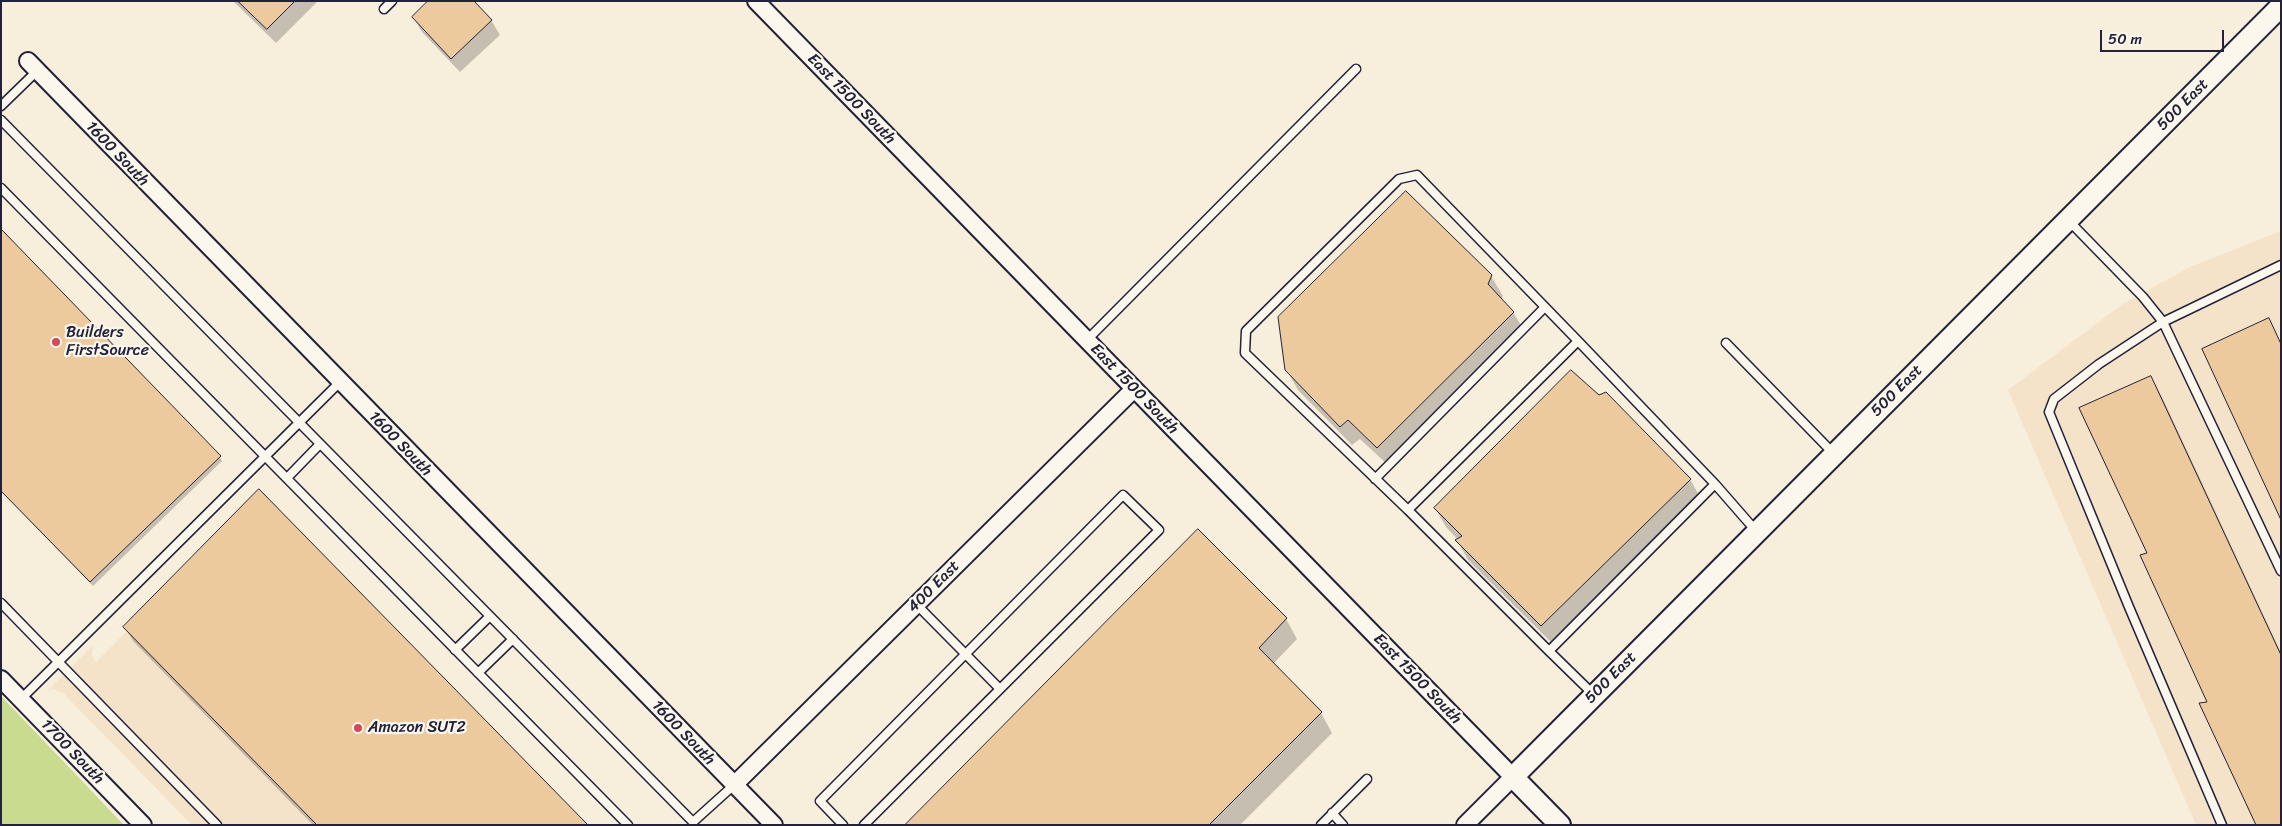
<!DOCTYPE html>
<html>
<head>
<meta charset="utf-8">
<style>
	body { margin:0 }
	#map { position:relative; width:2282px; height:826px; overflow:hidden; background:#f8eedc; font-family:Sriracha,sans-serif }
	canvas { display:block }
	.frame { position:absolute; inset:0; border:2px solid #22223b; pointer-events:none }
	.scale { position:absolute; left:2100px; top:30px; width:124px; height:22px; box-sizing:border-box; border:2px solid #22223b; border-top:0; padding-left:6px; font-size:15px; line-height:18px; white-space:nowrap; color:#22223b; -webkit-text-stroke:4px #fbf7ec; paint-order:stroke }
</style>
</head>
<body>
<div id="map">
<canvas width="2282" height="826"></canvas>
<div class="frame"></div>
<div class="scale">50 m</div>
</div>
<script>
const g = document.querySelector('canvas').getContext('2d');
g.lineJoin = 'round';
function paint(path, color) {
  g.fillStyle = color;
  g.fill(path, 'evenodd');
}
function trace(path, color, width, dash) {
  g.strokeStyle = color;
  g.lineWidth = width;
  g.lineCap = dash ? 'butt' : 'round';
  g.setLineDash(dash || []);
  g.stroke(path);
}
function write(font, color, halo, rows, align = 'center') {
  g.font = font + ' Sriracha,sans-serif';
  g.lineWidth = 4.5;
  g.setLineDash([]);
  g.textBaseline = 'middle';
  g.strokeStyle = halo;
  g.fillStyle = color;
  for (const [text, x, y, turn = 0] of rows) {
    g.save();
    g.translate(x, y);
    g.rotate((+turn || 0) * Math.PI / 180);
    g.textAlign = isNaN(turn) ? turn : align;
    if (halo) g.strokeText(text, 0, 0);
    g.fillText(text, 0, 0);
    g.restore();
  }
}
paint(new Path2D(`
	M2281 231V825H2196L2008 390 2124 303 2190 267Z
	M127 631 317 825H192L64 694 53 689 46 692 93 645 92 656 96 662Z`), '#f5e3c9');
paint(new Path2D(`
	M1 696 124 825H1Z`), '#c9db8f');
paint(new Path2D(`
	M233 1H317V2L276 43Z
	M413 17 491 20 500 35 460 72 422 32Z
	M1491 276 1503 296 1501 299 1513 312 1525 332 1389 466 1360 439 1352 445 1298 390 1286 369Z
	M2151 378 2162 397 2281 653V825L2209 702 2149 554Z
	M220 457 222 461 93 586 1 491Z
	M1690 479 1701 499 1553 644 1468 560 1457 540H1458L1446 527 1435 508Z
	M1198 531 1286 619 1297 639 1273 664 1321 713 1332 733 1240 825H906Z
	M125 627 587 825H313L133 641Z`), '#0003');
const building = new Path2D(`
	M238 1H295L267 29Z
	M428 1H474L492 20 451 59 412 17Z
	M1406 191 1492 275 1488 284 1514 312 1377 448 1348 420 1340 427 1285 370 1278 317Z
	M1 229 221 456 90 582 1 491Z
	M2269 318 2281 344V520L2202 349Z
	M1571 370 1599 395 1606 392 1691 479 1541 626 1455 540 1462 536 1434 508Z
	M2151 376 2281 655V825H2256L2199 703 2207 702 2140 555 2147 553 2079 408Z
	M259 489 588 825H317L123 627Z
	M1198 529 1287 618 1259 648 1322 712 1209 825H905Z`);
paint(building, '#edc99e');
trace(building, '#22223b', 1);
const service = new Path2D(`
	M384 9 392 1
	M1 106 37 71
	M1 120 693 822 734 785
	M1 188 628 825
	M2069 221 2143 297 2163 322 2281 265
	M1087 340 1356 69
	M1726 343 1834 454
	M287 478 320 444
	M1375 479 1545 307
	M1408 510 1245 353 1246 331 1399 179 1417 175 1578 341
	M1 603 217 825
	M916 604 1000 689
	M455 650 490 616
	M1549 651 1408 510 1578 341 1715 484
	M478 673 513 639
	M1594 695 1549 651 1715 484 1756 531
	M21 699 340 382
	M1332 813 1343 825
	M843 825 820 801 1123 495 1159 530 864 825
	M1321 825 1367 779
	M2222 825 2129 607 2049 412 2054 399 2099 364 2163 322 2281 571`);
const minor = new Path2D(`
	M756 1 1513 777 1465 825
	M28 61 774 825
	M1 679 143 825
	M734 785 1134 389`);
const tertiary = new Path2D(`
	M1560 825 1513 777 2281 6`);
trace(service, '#22223b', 11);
trace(minor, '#22223b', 20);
trace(tertiary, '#22223b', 24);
trace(service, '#fbf7ec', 8);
trace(minor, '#fbf7ec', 16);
trace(tertiary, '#fbf7ec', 20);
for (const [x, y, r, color] of [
	[56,342,5,"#d1495b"],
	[358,728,5,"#d1495b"]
]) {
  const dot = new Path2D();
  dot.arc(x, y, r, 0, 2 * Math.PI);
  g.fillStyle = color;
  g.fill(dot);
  trace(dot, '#fbf7ec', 2);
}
write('16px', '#22223b', '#fbf7ec', [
	["East 1500 South",851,99,46],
	["500 East",2183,105,-45],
	["1600 South",117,154,46],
	["East 1500 South",1134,389,46],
	["500 East",1897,391,-45],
	["1600 South",400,444,46],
	["400 East",934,587,-45],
	["500 East",1611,678,-45],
	["East 1500 South",1417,679,46],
	["1600 South",683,733,46],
	["1700 South",72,752,46]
]);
write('16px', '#22223b', '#fbf7ec', [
	["Builders",66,333],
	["FirstSource",66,351],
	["Amazon SUT2",368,728]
], 'left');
</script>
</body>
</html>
